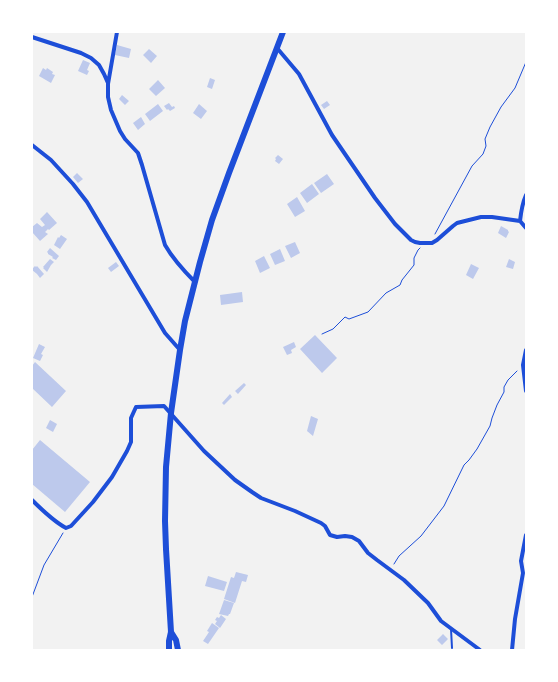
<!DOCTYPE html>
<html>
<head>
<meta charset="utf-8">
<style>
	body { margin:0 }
	#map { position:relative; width:558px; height:682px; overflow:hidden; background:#f2f2f2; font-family:"Nunito Sans",sans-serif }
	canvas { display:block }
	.frame { position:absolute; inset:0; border:33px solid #fff; pointer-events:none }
</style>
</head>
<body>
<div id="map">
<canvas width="558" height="682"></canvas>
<div class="frame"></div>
</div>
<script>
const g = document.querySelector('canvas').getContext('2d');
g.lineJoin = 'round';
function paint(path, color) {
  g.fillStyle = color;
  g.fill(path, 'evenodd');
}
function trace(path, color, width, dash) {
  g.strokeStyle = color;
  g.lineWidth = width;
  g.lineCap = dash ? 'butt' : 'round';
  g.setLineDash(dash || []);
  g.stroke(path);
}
paint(new Path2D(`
	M117 45 131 49 129 58 115 55Z
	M149 49 157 56 151 63 143 55Z
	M83 60 90 63 87 70 89 71 87 75 78 71Z
	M43 68 46 70 47 68 53 72 52 74 55 75 51 83 39 76Z
	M210 78 215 80 212 89 207 87Z
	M158 80 165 88 156 96 149 89Z
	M122 95 129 101 125 105 119 99Z
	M327 101 330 105 324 109 321 105Z
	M169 103 172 107 174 106 175 108 170 111 168 109 167 110 164 106Z
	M158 104 163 111 150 121 145 114Z
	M199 104 207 111 201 119 193 113Z
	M141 117 145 124 138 130 133 123Z
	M278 155 283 159 279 164 275 161 276 159 275 158Z
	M77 173 83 179 78 183 73 177Z
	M327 174 334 184 321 193 314 183Z
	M312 184 319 194 307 203 300 193Z
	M297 197 305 211 295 217 287 204Z
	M47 212 57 223 49 230 48 229 45 232 48 234 40 241 32 232V227L37 223 42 227 45 225 40 219Z
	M501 226 508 230V231L509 232 506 238 498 233Z
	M61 235 67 239 60 249 54 245 58 237 59 238Z
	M295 242 300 253 291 258 285 246Z
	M50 248 59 256 56 260 52 258 53 257 48 254V253L47 252Z
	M280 249 285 261 275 265 270 254Z
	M264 256 270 268 260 273 255 261Z
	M50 259 54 262 51 265 47 272 43 268 44 267H43Z
	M509 259 515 262 513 269 506 267Z
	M116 262 119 266 111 272 108 268Z
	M471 264 479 268 473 279 466 275Z
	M35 266 36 267 37 266 44 274 40 278 37 274 32 270V269Z
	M242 292 243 302 221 305 220 295Z
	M315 335 337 358 322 373 300 349Z
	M294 342 296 347 291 350 292 353 287 355 283 347Z
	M39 344 45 347 41 354 43 355 40 361 33 358Z
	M35 362 66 391 52 407 32 388V366Z
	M244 383 246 385 238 394 235 391Z
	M230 394 232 397 224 405 222 403Z
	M311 416 318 419 313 436 307 431Z
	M50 420 57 424 53 432 46 428Z
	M40 440 90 482 65 512 32 484V450Z
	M236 572 248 575 246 582 242 581 235 603 224 599 231 577 234 578Z
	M208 576 227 582 224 591 205 586Z
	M224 600 234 603 230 614H229L228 616 219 614Z
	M221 615 226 619 220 628 215 624 217 621 215 620 217 617 219 618Z
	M212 623 219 628 208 644 203 641 209 632 207 631Z
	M443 634 448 639 442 645 437 640Z`), '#bdc9ec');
trace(new Path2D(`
	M435 234 472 166 483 154 486 146 485 139 490 127 501 107 515 88 526 62
	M322 334 333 329 345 317 349 319 368 312 386 293 400 285 402 280 414 265V258L418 250 420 248
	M394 564 399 556 421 536 444 506 464 465 469 460 477 449 490 426 492 418 497 405 504 392V387L508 380 517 371
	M32 597 44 565 63 533`), '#1d4ed8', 1);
trace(new Path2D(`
	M451 629 452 648`), '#1d4ed8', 2);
trace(new Path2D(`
	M117 32 108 84V97L111 110 120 131 125 139 138 153 142 165 165 245C173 259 183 270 195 282
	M32 37 81 53 91 58 99 65 104 74 108 83
	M277 48 299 74 332 135 375 198 395 224 411 240 415 242 420 243H432L437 240 453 226 457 223 481 217H492L520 221 526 228
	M32 145 51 160 73 184 87 202 165 333 180 350
	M520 221C521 212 522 204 526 195
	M526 350 523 365 526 391
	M32 500C42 510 53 521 66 528L71 526 93 502 112 477 127 451 131 442V418L136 407 164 406 204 451 235 480 252 492 261 498 295 511 321 523 325 526 330 535 337 537 345 536 352 537 359 541 368 553 377 560 404 580 428 603 441 621 480 650
	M512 650 515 619 523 573 521 561 526 535`), '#1d4ed8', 4);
trace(new Path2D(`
	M171 632 176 640 178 650
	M169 650V641L171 632 166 549 165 521 166 467 171 413 180 350 185 321 200 262 212 220 229 173 283 32`), '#1d4ed8', 6);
</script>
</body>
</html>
